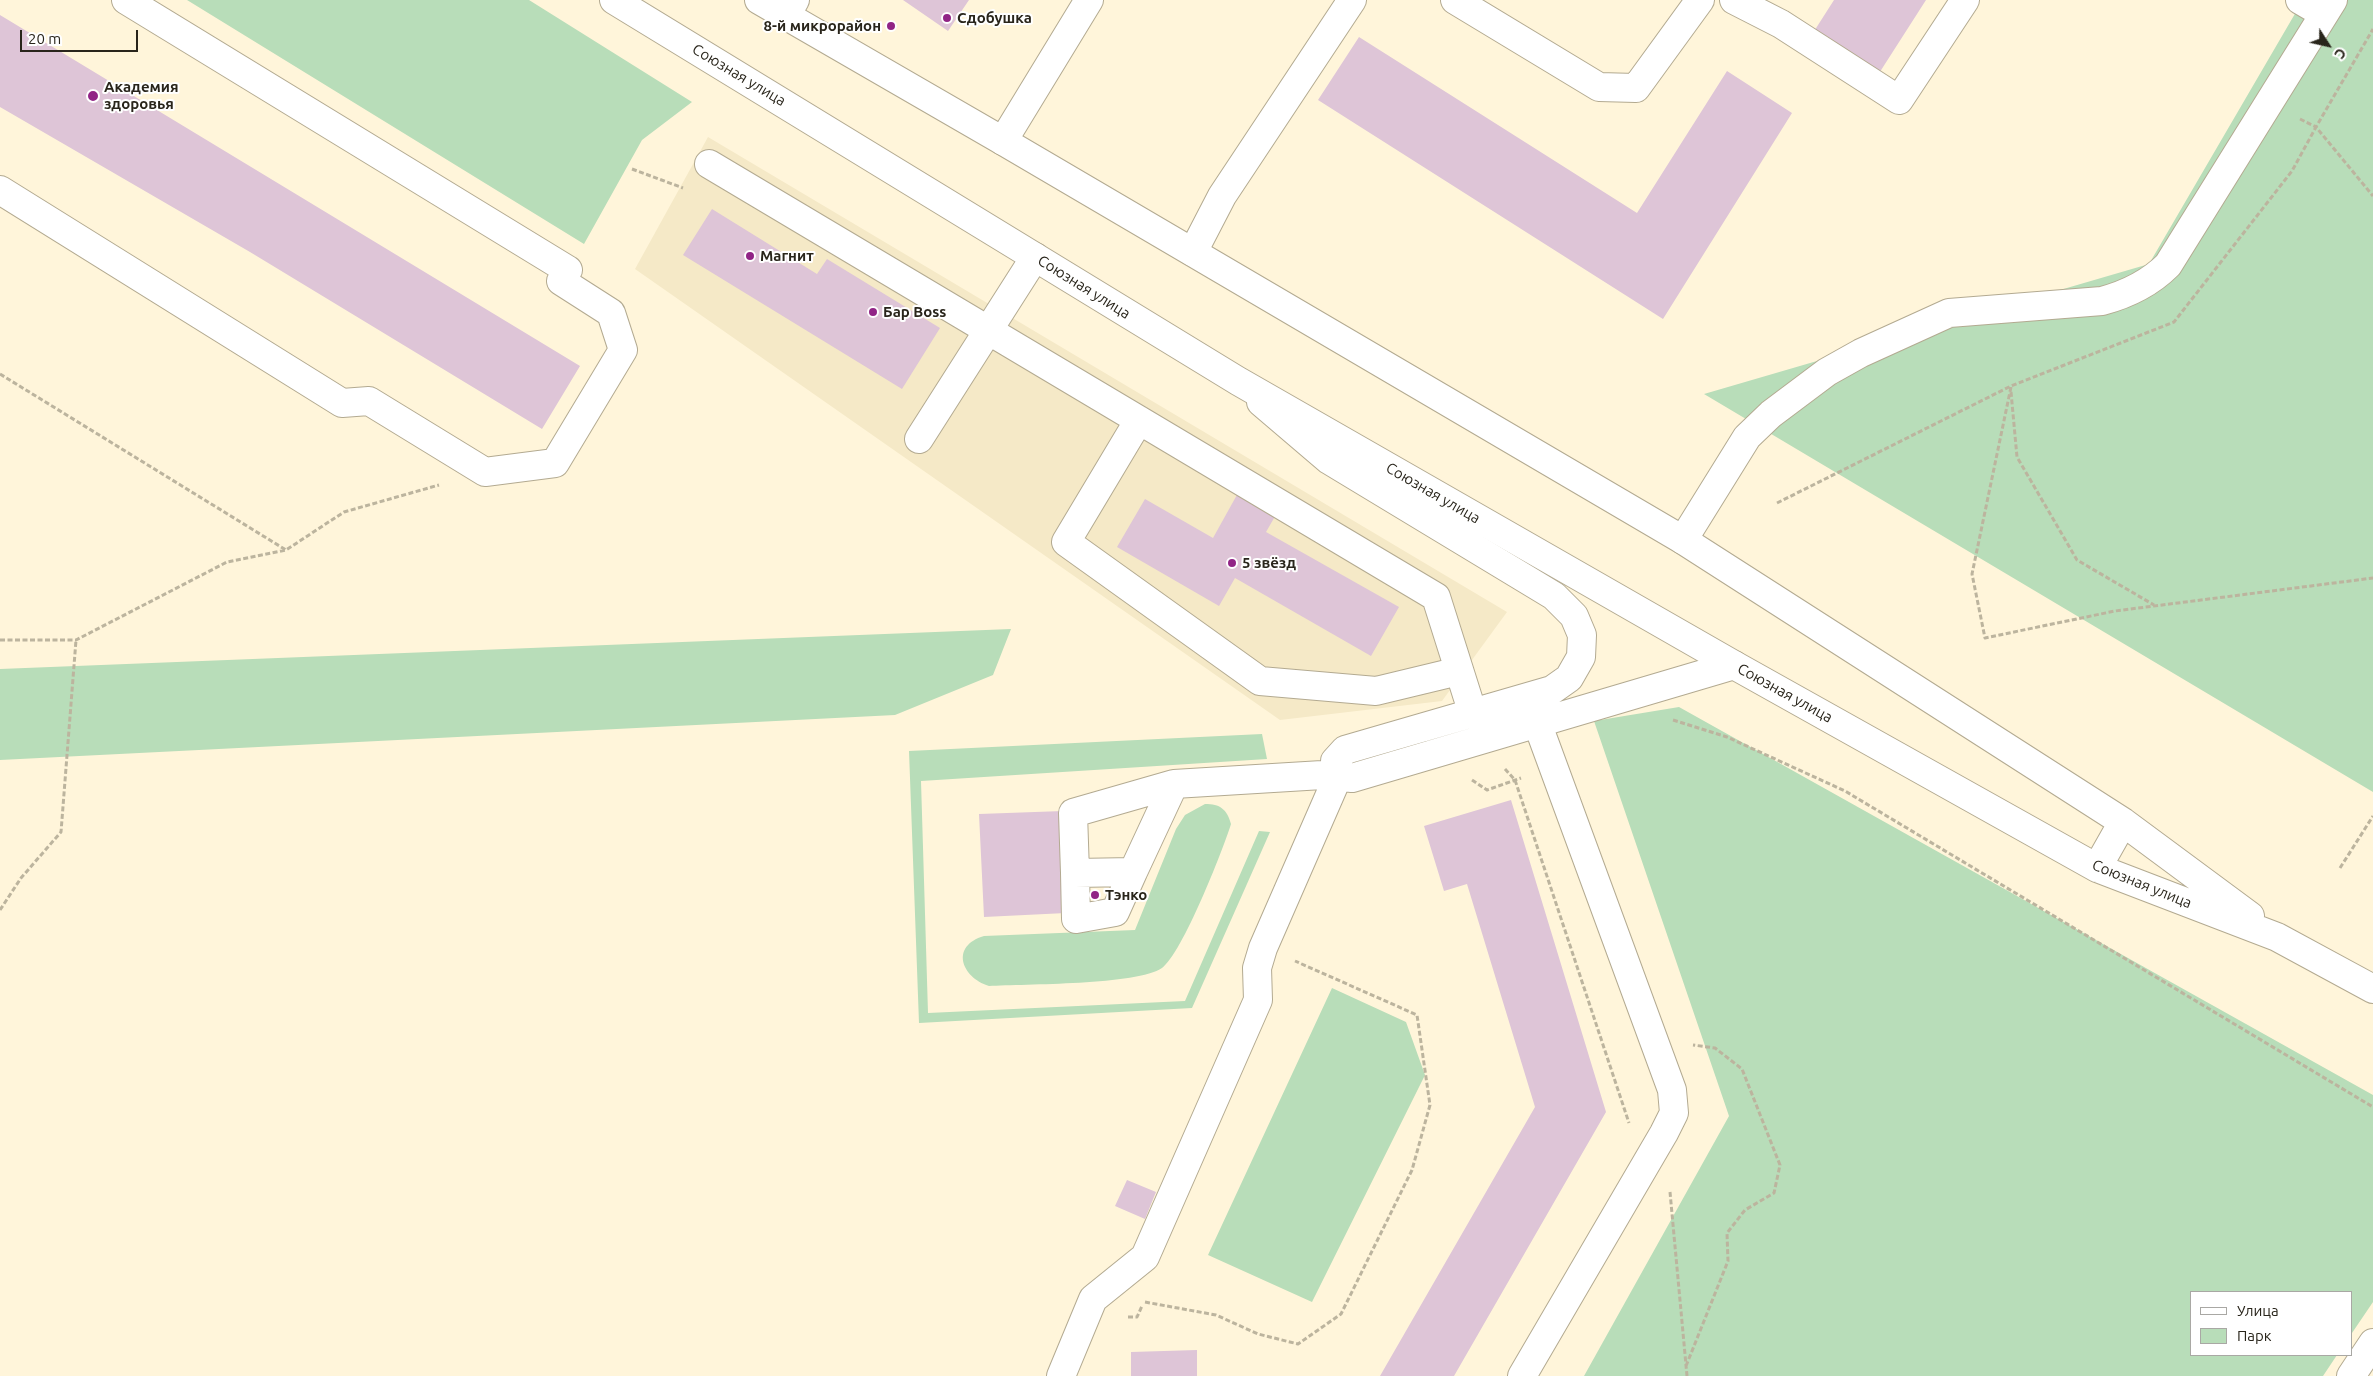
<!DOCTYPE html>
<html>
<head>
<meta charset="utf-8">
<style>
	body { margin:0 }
	#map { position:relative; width:2373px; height:1376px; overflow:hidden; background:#fff5da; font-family:Ubuntu,sans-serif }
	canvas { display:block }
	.legend { position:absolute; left:2190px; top:1291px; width:162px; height:65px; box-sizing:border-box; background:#fff; border:1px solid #a9a8a4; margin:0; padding:6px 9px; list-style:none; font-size:15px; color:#29251b }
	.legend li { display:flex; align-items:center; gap:10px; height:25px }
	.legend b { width:25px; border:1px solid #a9a8a4 }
	.north { position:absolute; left:2303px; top:20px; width:50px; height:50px; -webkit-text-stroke:4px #fff; paint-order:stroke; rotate:125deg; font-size:14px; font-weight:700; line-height:20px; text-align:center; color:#29251b }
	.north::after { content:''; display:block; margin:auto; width:18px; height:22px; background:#29251b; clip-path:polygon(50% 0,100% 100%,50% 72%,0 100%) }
	.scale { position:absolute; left:20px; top:30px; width:118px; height:22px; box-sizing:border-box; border:2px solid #29251b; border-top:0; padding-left:6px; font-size:15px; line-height:18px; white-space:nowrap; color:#29251b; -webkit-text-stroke:4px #fff; paint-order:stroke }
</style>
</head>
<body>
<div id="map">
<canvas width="2373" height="1376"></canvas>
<ul class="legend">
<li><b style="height:6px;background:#fff"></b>Улица</li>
<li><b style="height:14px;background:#b8ddb9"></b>Парк</li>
</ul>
<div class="north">С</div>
<div class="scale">20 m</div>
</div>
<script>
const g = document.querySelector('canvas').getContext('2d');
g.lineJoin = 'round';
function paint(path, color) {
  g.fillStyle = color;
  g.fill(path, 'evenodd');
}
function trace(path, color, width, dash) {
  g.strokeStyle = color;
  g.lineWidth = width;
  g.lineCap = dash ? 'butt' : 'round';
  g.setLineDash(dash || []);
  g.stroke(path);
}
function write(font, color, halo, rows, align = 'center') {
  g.font = font + ' Ubuntu,sans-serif';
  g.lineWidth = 4;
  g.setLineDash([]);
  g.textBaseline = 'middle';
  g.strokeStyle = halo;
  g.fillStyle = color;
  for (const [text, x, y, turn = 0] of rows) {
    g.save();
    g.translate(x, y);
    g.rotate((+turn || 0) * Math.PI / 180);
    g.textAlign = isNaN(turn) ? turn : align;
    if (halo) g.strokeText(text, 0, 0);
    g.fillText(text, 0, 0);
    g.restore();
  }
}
paint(new Path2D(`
	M708 137 1507 612 1442 701 1280 720 635 269Z`), '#f5e9c7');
paint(new Path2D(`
	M187 0H529L692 102 642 140 584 244Z
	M2303 0H2373V792L1704 394 2149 264Z
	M1011 629 993 675 895 715 0 760V669Z
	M1679 707 2373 1095V1302L2352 1333V1292H2192V1355H2337L2323 1376H1584L1729 1116 1594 721Z
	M1262 734 1267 759 921 781 928 1013 1185 1001 1259 831 1270 832 1192 1008 919 1023 909 751Z
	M1205 804C1220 804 1227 809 1231 824 1223 850 1182 954 1162 968 1138 985 1024 984 989 986 961 977 950 946 984 936L1135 930 1176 829 1185 815Z
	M1332 988 1406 1022 1425 1075 1312 1302 1208 1255Z`), '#b8ddb9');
paint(new Path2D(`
	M903 0H969L948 31Z
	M1834 0H1926L1876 78 1811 36Z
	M0 15 580 366 542 429 250 252 0 107Z
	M1359 37 1637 213 1727 71 1792 113 1663 319 1318 100Z
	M712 209 817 274 827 259 940 328 902 389 683 255Z
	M1243 484 1281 506 1266 532 1399 607 1371 656 1235 578 1219 606 1117 547 1145 499 1213 538Z
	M1511 800 1606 1112 1454 1376H1380L1535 1107 1467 884 1444 891 1424 826Z
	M1063 811 1066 913 984 917 979 814Z
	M1127 1180 1156 1192 1145 1219 1115 1206Z
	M1197 1350V1376H1131V1352Z`), '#dec5d7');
const minor = new Path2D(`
	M1455 0 1599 87 1636 88 1700 0
	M1734 0 1781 24 1899 100 1965 0
	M2300 0 2324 14
	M786 16 795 0
	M1003 141 1089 0
	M709 164 1436 597 1473 714
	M0 190 342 403 369 401 485 472 555 463 623 350 611 313 561 281 568 270 126 0
	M1193 252 1222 196 1352 0
	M1261 402 1329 460 1554 596 1574 616 1582 635 1581 657 1569 678 1552 690 1345 750 1335 761V768L1344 777 1352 778 1734 665
	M1139 420 1066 542 1260 681 1376 691 1459 671
	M919 439 1035 257
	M1683 540 1747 437 1771 414 1827 372 1861 353 1949 313 2102 301C2128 294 2150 283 2168 265L2333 0
	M1075 873 1076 919 1115 912 1133 872
	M1061 1376 1093 1299 1145 1257 1258 1000 1257 968 1263 948 1339 774 1174 784 1133 872 1075 873 1073 813 1174 784
	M1522 1376 1664 1133 1674 1113 1672 1090 1531 706
	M2351 1376 2373 1343`);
const major = new Path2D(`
	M614 0 1238 381 1734 665 2097 868 2277 937 2373 989
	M759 0 1003 141 1683 540 2123 822 2250 916
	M2097 868 2123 822`);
trace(minor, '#b3aa91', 30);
trace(major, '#b3aa91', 30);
trace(new Path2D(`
	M2300 119 2316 127 2373 29
	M632 169 683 188
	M0 374 286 550
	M2011 387 1972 574 1985 638 2115 611 2373 578
	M2011 392 2017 457 2077 560 2154 605
	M1777 503 2011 386 2174 322 2292 171 2316 127 2373 196
	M0 640H76L227 562 286 550 344 512 439 485
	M1673 720 1727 737 1845 791 2373 1107
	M1505 769 1515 780 1629 1123
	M1472 780 1487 790 1521 778
	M2340 868 2373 816
	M0 910 21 878 61 832 76 640
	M1670 1192 1687 1376
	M1145 1302 1216 1315 1258 1334 1298 1344 1341 1314 1412 1170 1430 1105 1417 1015 1295 961
	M1128 1317H1137L1142 1306
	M1686 1366 1728 1261 1727 1233 1745 1210 1774 1193 1780 1165 1742 1069 1715 1048 1693 1045`), '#bcb49e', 3, [5, 2.5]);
trace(minor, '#fff', 28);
trace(major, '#fff', 28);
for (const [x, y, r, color] of [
	[947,18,5,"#912486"],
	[891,26,5,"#912486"],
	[93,96,6,"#912486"],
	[750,256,5,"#912486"],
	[873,312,5,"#912486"],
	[1232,563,5,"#912486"],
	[1095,895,5,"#912486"]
]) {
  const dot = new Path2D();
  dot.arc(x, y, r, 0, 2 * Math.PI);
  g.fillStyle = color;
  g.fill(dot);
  trace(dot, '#fff', 2);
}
write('bold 15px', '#29251b', '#fff', [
	["Сдобушка",957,18],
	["8-й микрорайон",881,26,"right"],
	["Академия",104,87],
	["здоровья",104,104],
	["Магнит",760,256],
	["Бар Boss",883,312],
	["5 звёзд",1242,563],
	["Тэнко",1105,895]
], 'left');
write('15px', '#29251b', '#fff', [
	["Союзная улица",739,75,31],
	["Союзная улица",1084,287,32],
	["Союзная улица",1433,493,30],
	["Союзная улица",1785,693,29],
	["Союзная улица",2142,884,22]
]);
</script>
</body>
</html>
